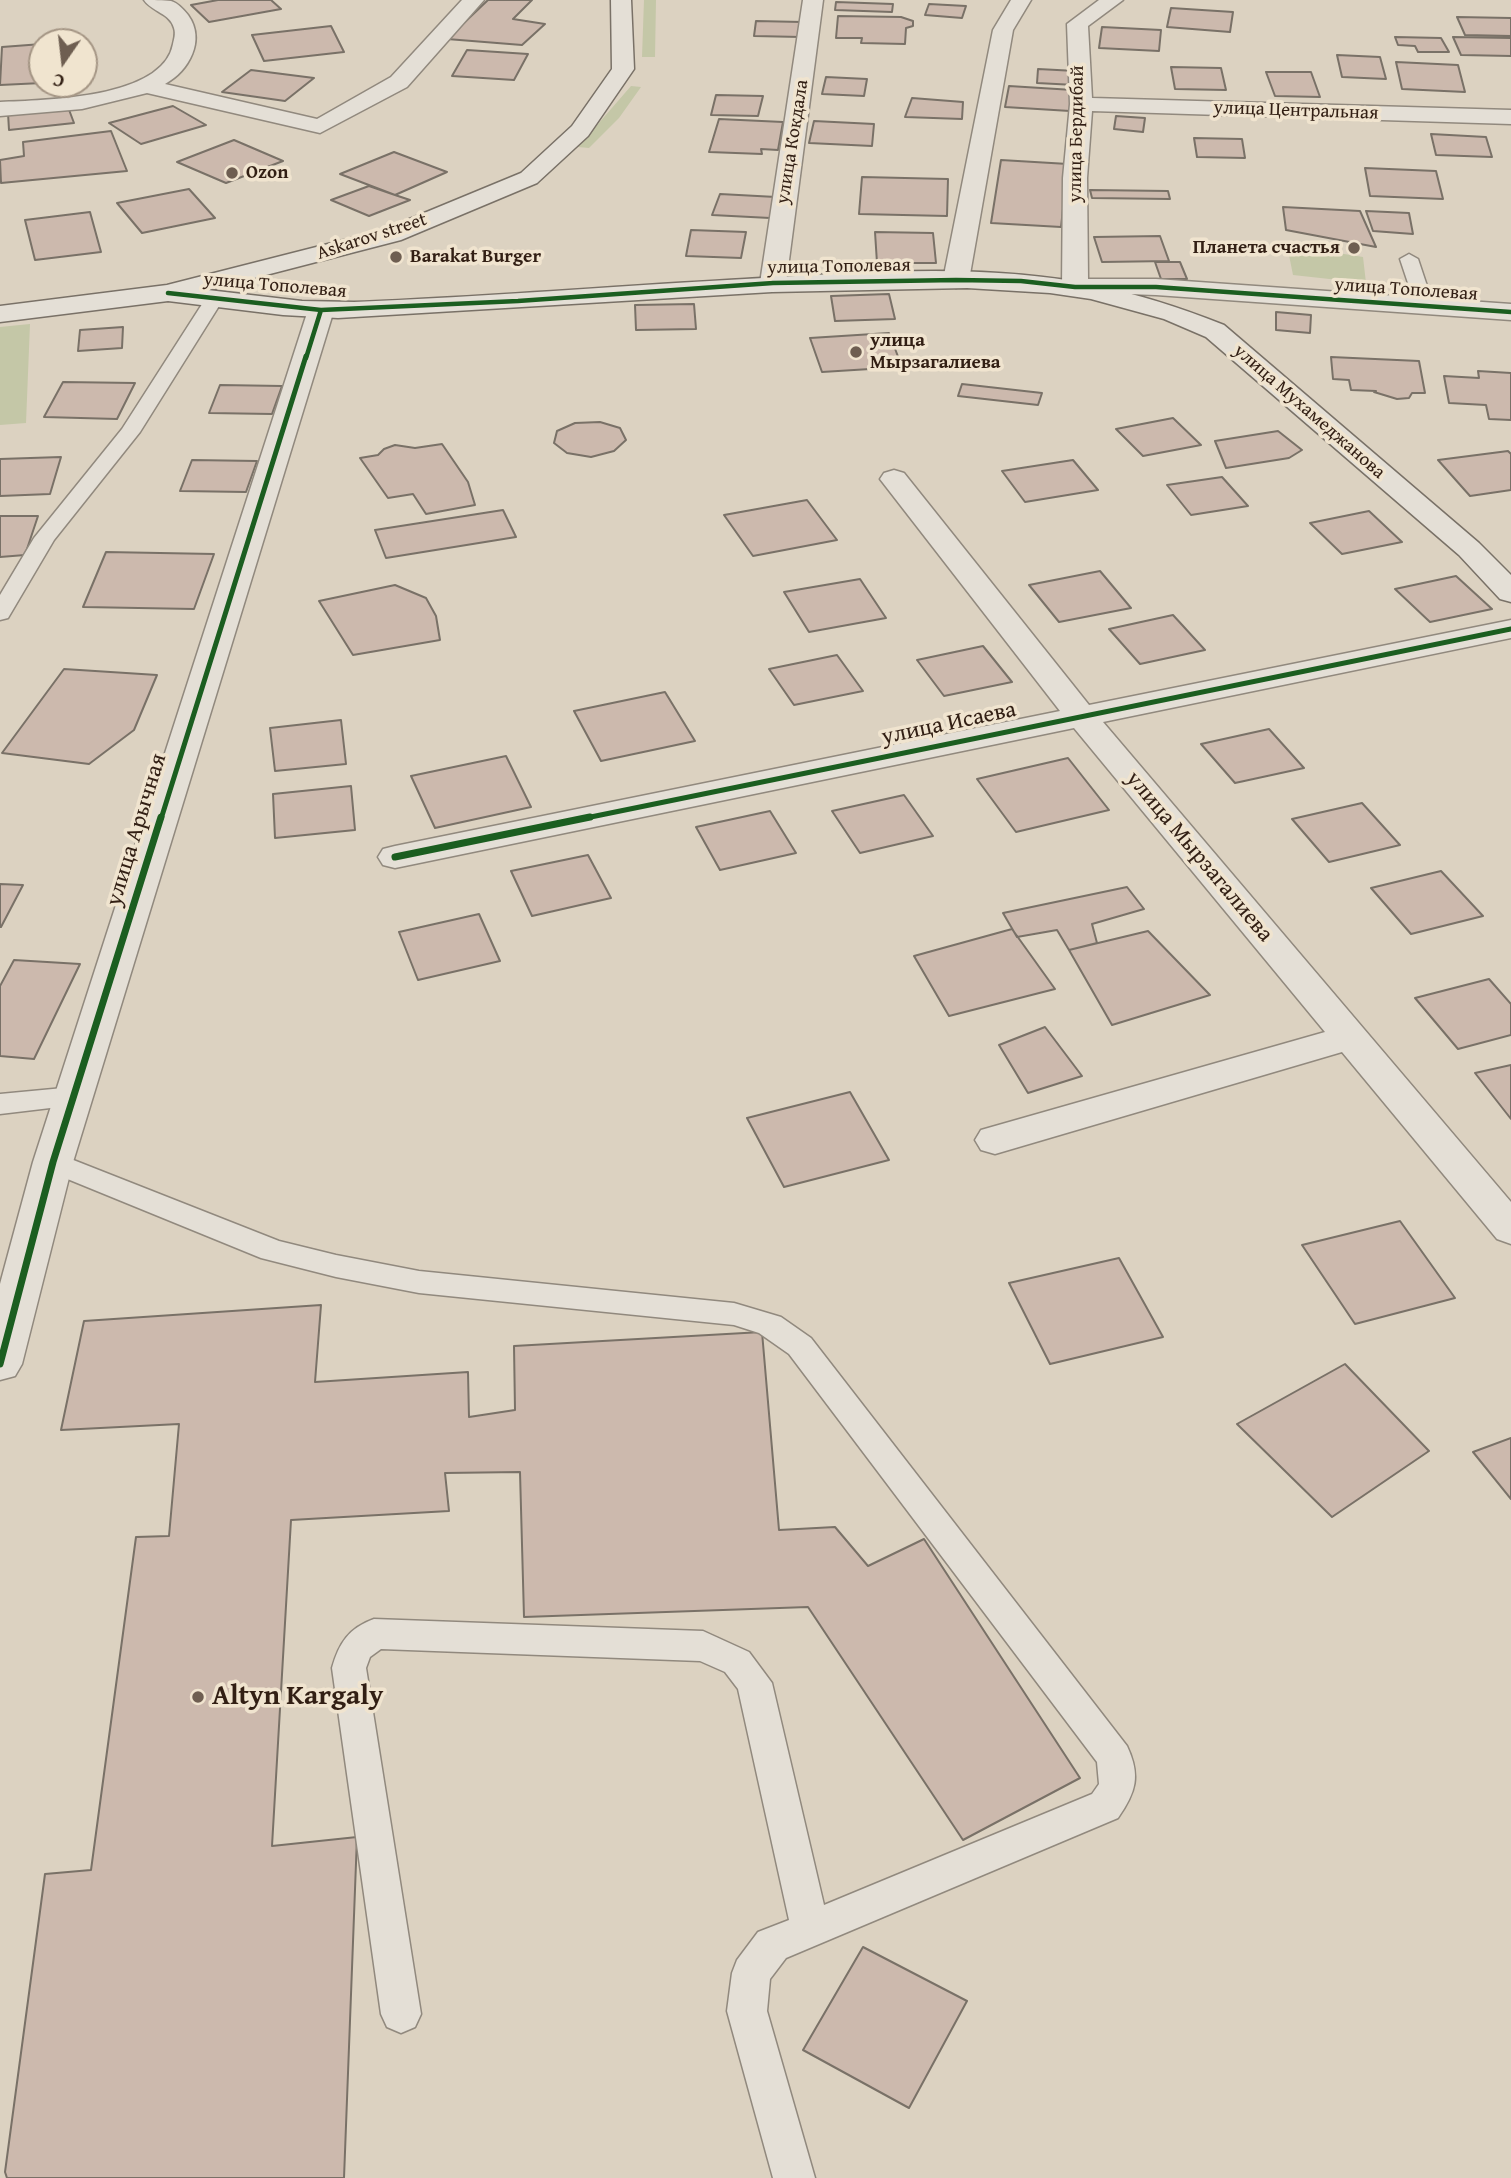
<!DOCTYPE html>
<html>
<head>
<meta charset="utf-8">
<style>
	body { margin:0 }
	#map { position:relative; width:1511px; height:2178px; overflow:hidden; background:#dcd2c1; font-family:"Gentium Book Plus",serif }
	canvas { display:block }
	.north { position:absolute; left:28px; top:28px; width:70px; height:70px; box-sizing:border-box; background:#f0e4cf; border:2px solid #a49584; border-radius:50%; rotate:194deg; font-size:19px; font-weight:700; line-height:28px; text-align:center; color:#321f14 }
	.north::after { content:''; display:block; margin:auto; width:24px; height:32px; background:#6e5e51; clip-path:polygon(50% 0,100% 100%,50% 72%,0 100%) }
</style>
</head>
<body>
<div id="map">
<canvas width="1511" height="2178"></canvas>
<div class="north">С</div>
</div>
<script>
const g = document.querySelector('canvas').getContext('2d');
g.lineJoin = 'round';
function paint(path, color) {
  g.fillStyle = color;
  g.fill(path, 'evenodd');
}
function trace(path, color, width, dash) {
  g.strokeStyle = color;
  g.lineWidth = width;
  g.lineCap = dash ? 'butt' : 'round';
  g.setLineDash(dash || []);
  g.stroke(path);
}
function write(font, color, halo, rows, align = 'center') {
  g.font = font + ' "Gentium Book Plus",serif';
  g.lineWidth = 7;
  g.setLineDash([]);
  g.textBaseline = 'middle';
  g.strokeStyle = halo;
  g.fillStyle = color;
  for (const [text, x, y, turn = 0] of rows) {
    g.save();
    g.translate(x, y);
    g.rotate((+turn || 0) * Math.PI / 180);
    g.textAlign = isNaN(turn) ? turn : align;
    if (halo) g.strokeText(text, 0, 0);
    g.fillText(text, 0, 0);
    g.restore();
  }
}
paint(new Path2D(`
	M644 0H656L655 57H642Z
	M631 86 641 87 619 118 589 148 578 147Z
	M1287 245 1363 257 1366 283 1293 275Z
	M30 324 26 423 0 425V327Z`), '#c4c7a7');
const building = new Path2D(`
	M218 0H271L281 9 209 22 191 5Z
	M488 0H532L513 19 545 24 522 45 447 39Z
	M836 2 893 4 892 12 835 10Z
	M929 4 966 6 962 18 925 15Z
	M1171 8 1233 12 1230 32 1167 27Z
	M838 16 901 17 913 21V26L906 28 905 44 861 43 862 38H836Z
	M1457 17 1511 18V36L1465 35Z
	M756 21 802 22 801 37 754 36Z
	M331 26 344 52 264 61 252 35Z
	M1102 27 1161 30 1159 51 1099 48Z
	M1395 37 1441 38 1449 52H1418L1415 46 1398 45Z
	M1453 37 1511 38V56L1461 55Z
	M42 44V83L0 85 2 47Z
	M467 50 528 54 514 80 452 76Z
	M1337 55 1380 57 1386 79 1342 77Z
	M1396 62 1458 65 1465 92 1402 89Z
	M1171 67 1221 68 1226 90 1175 89Z
	M1038 69 1076 71 1075 85 1037 83Z
	M251 70 314 78 285 101 222 92Z
	M1266 72H1311L1320 97 1275 96Z
	M826 77 867 79 864 96 822 94Z
	M1009 86 1073 90 1070 111 1005 107Z
	M716 95 763 96 758 116 711 115Z
	M912 98 963 102 962 119 905 117Z
	M173 106 206 125 141 144 109 123Z
	M68 107 74 123 9 130 8 113Z
	M1116 116 1145 118 1143 132 1114 129Z
	M719 119 783 122 778 150 761 149 762 154 709 152Z
	M814 121 874 124 872 146 809 143Z
	M111 131 127 171 1 183 0 160 24 156 23 142Z
	M1431 134 1486 137 1492 157 1436 155Z
	M1194 138 1242 139 1245 158 1197 157Z
	M234 140 283 161 226 183 177 162Z
	M394 152 447 172 395 195 340 174Z
	M1001 160 1068 164 1061 227 991 223Z
	M1365 168 1436 171 1443 199 1370 196Z
	M862 177 948 179 947 216 859 214Z
	M369 186 395 195 410 200 369 216 331 200Z
	M189 189 215 218 142 233 117 203Z
	M1090 190 1168 191 1170 199 1092 198Z
	M720 194 776 197 770 218 712 215Z
	M1283 207 1360 211 1376 247 1286 230Z
	M1366 211 1409 213 1413 234 1373 231Z
	M90 212 101 252 35 260 25 220Z
	M691 230 746 232 741 258 686 256Z
	M875 232 933 233 936 263H877Z
	M1160 236 1169 261 1102 262 1094 237Z
	M1155 262H1180L1187 279H1161Z
	M889 294 895 319 835 321 831 296Z
	M694 304 696 329 636 330 635 305Z
	M1276 312 1311 315 1310 333 1276 330Z
	M123 327 122 348 78 351 80 330Z
	M889 333 902 367 822 372 810 338Z
	M1331 357 1419 361 1425 393H1412L1409 398 1397 399 1374 392 1376 391 1351 390 1349 380 1333 379Z
	M1478 371 1511 373V420L1489 419 1486 405 1449 403 1444 376 1479 378Z
	M63 382 135 383 117 419 44 417Z
	M962 384 1042 393 1038 405 958 396Z
	M220 385 282 386 272 414 209 413Z
	M1173 418 1201 445 1143 456 1116 429Z
	M600 422 620 428 626 440 614 451 591 457 567 453 554 443 557 431 575 423Z
	M1278 431 1302 450 1289 458 1226 468 1215 441Z
	M442 444 468 482 475 505 426 514 413 494 388 498 360 458 378 455 384 449 395 445 415 448Z
	M1508 451 1511 454V490L1470 496 1438 460Z
	M61 457 50 494 0 496V459Z
	M192 460 257 461 246 492 180 491Z
	M1073 460 1098 490 1025 502 1002 471Z
	M1222 477 1248 506 1191 515 1167 485Z
	M807 500 837 540 753 556 724 515Z
	M503 510 516 537 386 558 375 530Z
	M1369 511 1402 542 1342 554 1310 523Z
	M0 516H38L25 555 0 557Z
	M106 552 214 554 194 609 83 607Z
	M1100 571 1131 608 1059 622 1029 585Z
	M1456 576 1492 609 1430 622 1395 589Z
	M860 579 886 618 809 632 784 592Z
	M395 585 426 598 436 616 440 640 353 655 319 601Z
	M1173 615 1205 650 1140 664 1109 629Z
	M983 646 1012 682 944 696 917 660Z
	M837 655 863 691 794 705 769 669Z
	M64 669 157 675 134 730 89 764 2 753Z
	M665 692 695 741 601 761 574 711Z
	M341 720 346 764 275 771 270 728Z
	M1269 729 1304 768 1235 783 1201 744Z
	M506 756 531 807 435 828 411 776Z
	M1068 758 1109 810 1016 832 977 779Z
	M351 786 355 830 275 838 273 794Z
	M904 795 933 836 860 853 832 811Z
	M1362 803 1400 845 1329 862 1292 819Z
	M770 811 796 853 720 870 696 827Z
	M588 855 611 898 532 916 511 871Z
	M1441 871 1483 916 1411 934 1371 888Z
	M0 884 23 885 1 927H0Z
	M1127 887 1144 909 1092 924 1097 943 1069 950 1057 930 1017 937 1003 913Z
	M479 914 500 961 418 980 399 932Z
	M1012 929 1055 989 949 1016 914 956Z
	M1148 931 1210 995 1112 1025 1069 950Z
	M14 960 80 964 34 1059 0 1056V986Z
	M1489 979 1511 1004V1035L1458 1049 1415 998Z
	M1045 1027 1082 1076 1028 1093 999 1045Z
	M1511 1065V1119L1475 1073Z
	M850 1092 889 1160 784 1187 747 1118Z
	M1400 1221 1455 1298 1355 1324 1302 1245Z
	M1119 1258 1163 1337 1050 1364 1009 1283Z
	M321 1305 315 1382 468 1372 469 1417 515 1410 514 1346 762 1332 779 1530 835 1527 868 1566 924 1539 1080 1778 963 1840 808 1607 524 1617 520 1472 445 1473 449 1511 291 1520 272 1846 357 1837 344 2178H7L5 2172 45 1874 91 1870 136 1537 169 1536 179 1424 61 1430 84 1321Z
	M1345 1364 1429 1451 1332 1517 1237 1424Z
	M1511 1438V1499L1473 1452Z
	M863 1947 967 2001 909 2108 803 2050Z`);
paint(building, '#ccb9ad');
trace(building, '#797167', 2);
const lane = new Path2D(`
	M1409 254 1418 259 1434 307 1432 311H1418L1416 307 1400 259Z
	M215 292 224 298 140 432 54 540 8 618 0 620V595L34 538 122 429 206 298Z
	M74 1087 84 1090 88 1097 84 1104 0 1114V1094Z
	M53 1152 279 1241 336 1255 419 1271 734 1303 781 1317 811 1338 1127 1746C1141 1776 1136 1792 1118 1818L786 1958 770 1979 767 2011 815 2178H773L727 2011 732 1973 737 1960 758 1932 789 1920 738 1689 725 1672 700 1661 381 1649 370 1657 366 1668 421 2014 415 2027 401 2033 387 2027 381 2014 332 1668C339 1643 349 1628 374 1619L703 1631 749 1652 772 1683 824 1905 1092 1794 1099 1784 1097 1762 789 1354 759 1333 734 1325 419 1293 336 1277 261 1258 43 1169 39 1162 43 1155Z`);
const street = new Path2D(`
	M144 0C152 0 164 0 171 1 178 3 184 10 188 15 206 40 189 71 165 84L317 119 391 77 462 0H484L407 87 320 133 147 93 82 109 0 116V102C44 100 163 99 173 44 174 39 176 34 174 28 170 13 152 12 144 0Z
	M803 0H823L786 283 782 288 773 291 764 288 760 283Z
	M1011 0H1031L1013 30 969 280 965 285 956 288 947 285 943 280 993 30Z
	M1099 0H1123L1088 26 1092 98 1511 110V124L1092 111 1087 178 1088 279H1156L1511 304V320L1156 295 1066 292 1062 287 1063 178 1070 104 1067 24Z
	M321 302 330 305 334 310 73 1162 22 1364 15 1376 0 1380V1284L33 1162 308 310 312 305Z
	M894 470 904 473 1089 705 1511 620V638L1103 722 1511 1202V1244L1497 1239 1342 1052 995 1154 981 1150 975 1140 981 1130 1325 1032 1074 728 395 868 383 865 378 857 383 849 395 846 1060 711 880 479 884 473Z`);
const secondary = new Path2D(`
	M611 0H631L634 69 588 136 537 183 401 240 208 290 302 301 354 302C484 297 615 286 745 279 857 273 982 262 1093 285 1139 294 1181 308 1224 325L1479 543 1511 575V602L1500 599 1459 555 1206 337 1164 319 1091 299 1050 293 967 288 772 292 338 318 283 315 168 301 0 322V306L167 285 383 230 521 173 572 126 612 69Z`);
trace(lane, '#91897e', 3);
trace(street, '#91897e', 3);
trace(secondary, '#797167', 3);
paint(lane, '#e4dfd6');
paint(street, '#e4dfd6');
paint(secondary, '#e4dfd6');
trace(new Path2D(`
	M168 293 321 310 518 301 773 283 956 280 1021 281 1075 287H1156L1511 312
	M306 358 321 310`), '#1b5e20', 4.5);
trace(new Path2D(`
	M161 819 306 356
	M581 819 1511 629`), '#1b5e20', 5);
trace(new Path2D(`
	M395 857 590 817
	M0 1364 53 1162 161 817`), '#1b5e20', 7);
for (const [x, y, r, color] of [
	[232,173,7,"#6e5e51"],
	[1354,248,7,"#6e5e51"],
	[396,257,7,"#6e5e51"],
	[856,352,7,"#6e5e51"],
	[198,1697,7,"#6e5e51"]
]) {
  const dot = new Path2D();
  dot.arc(x, y, r, 0, 2 * Math.PI);
  g.fillStyle = color;
  g.fill(dot);
  trace(dot, '#f0e4cf', 2.5);
}
write('19px', '#321f14', '#f0e4cf', [
	["улица Центральная",1296,111,2],
	["улица Бердибай",1077,134,-89],
	["улица Кокдала",793,142,-81],
	["Askarov street",372,237,-18],
	["улица Тополевая",839,267,-1],
	["улица Тополевая",275,286,5],
	["улица Тополевая",1406,290,4],
	["улица Мухамеджанова",1309,412,41]
]);
write('bold 19px', '#321f14', '#f0e4cf', [
	["Ozon",246,173],
	["Планета счастья",1340,248,"right"],
	["Barakat Burger",410,257],
	["улица",870,341],
	["Мырзагалиева",870,363]
], 'left');
write('23px', '#321f14', '#f0e4cf', [
	["улица Исаева",949,724,-12],
	["улица Арычная",137,830,-73],
	["улица Мырзагалиева",1199,857,50]
]);
write('bold 28px', '#321f14', '#f0e4cf', [
	["Altyn Kargaly",212,1697]
], 'left');
</script>
</body>
</html>
